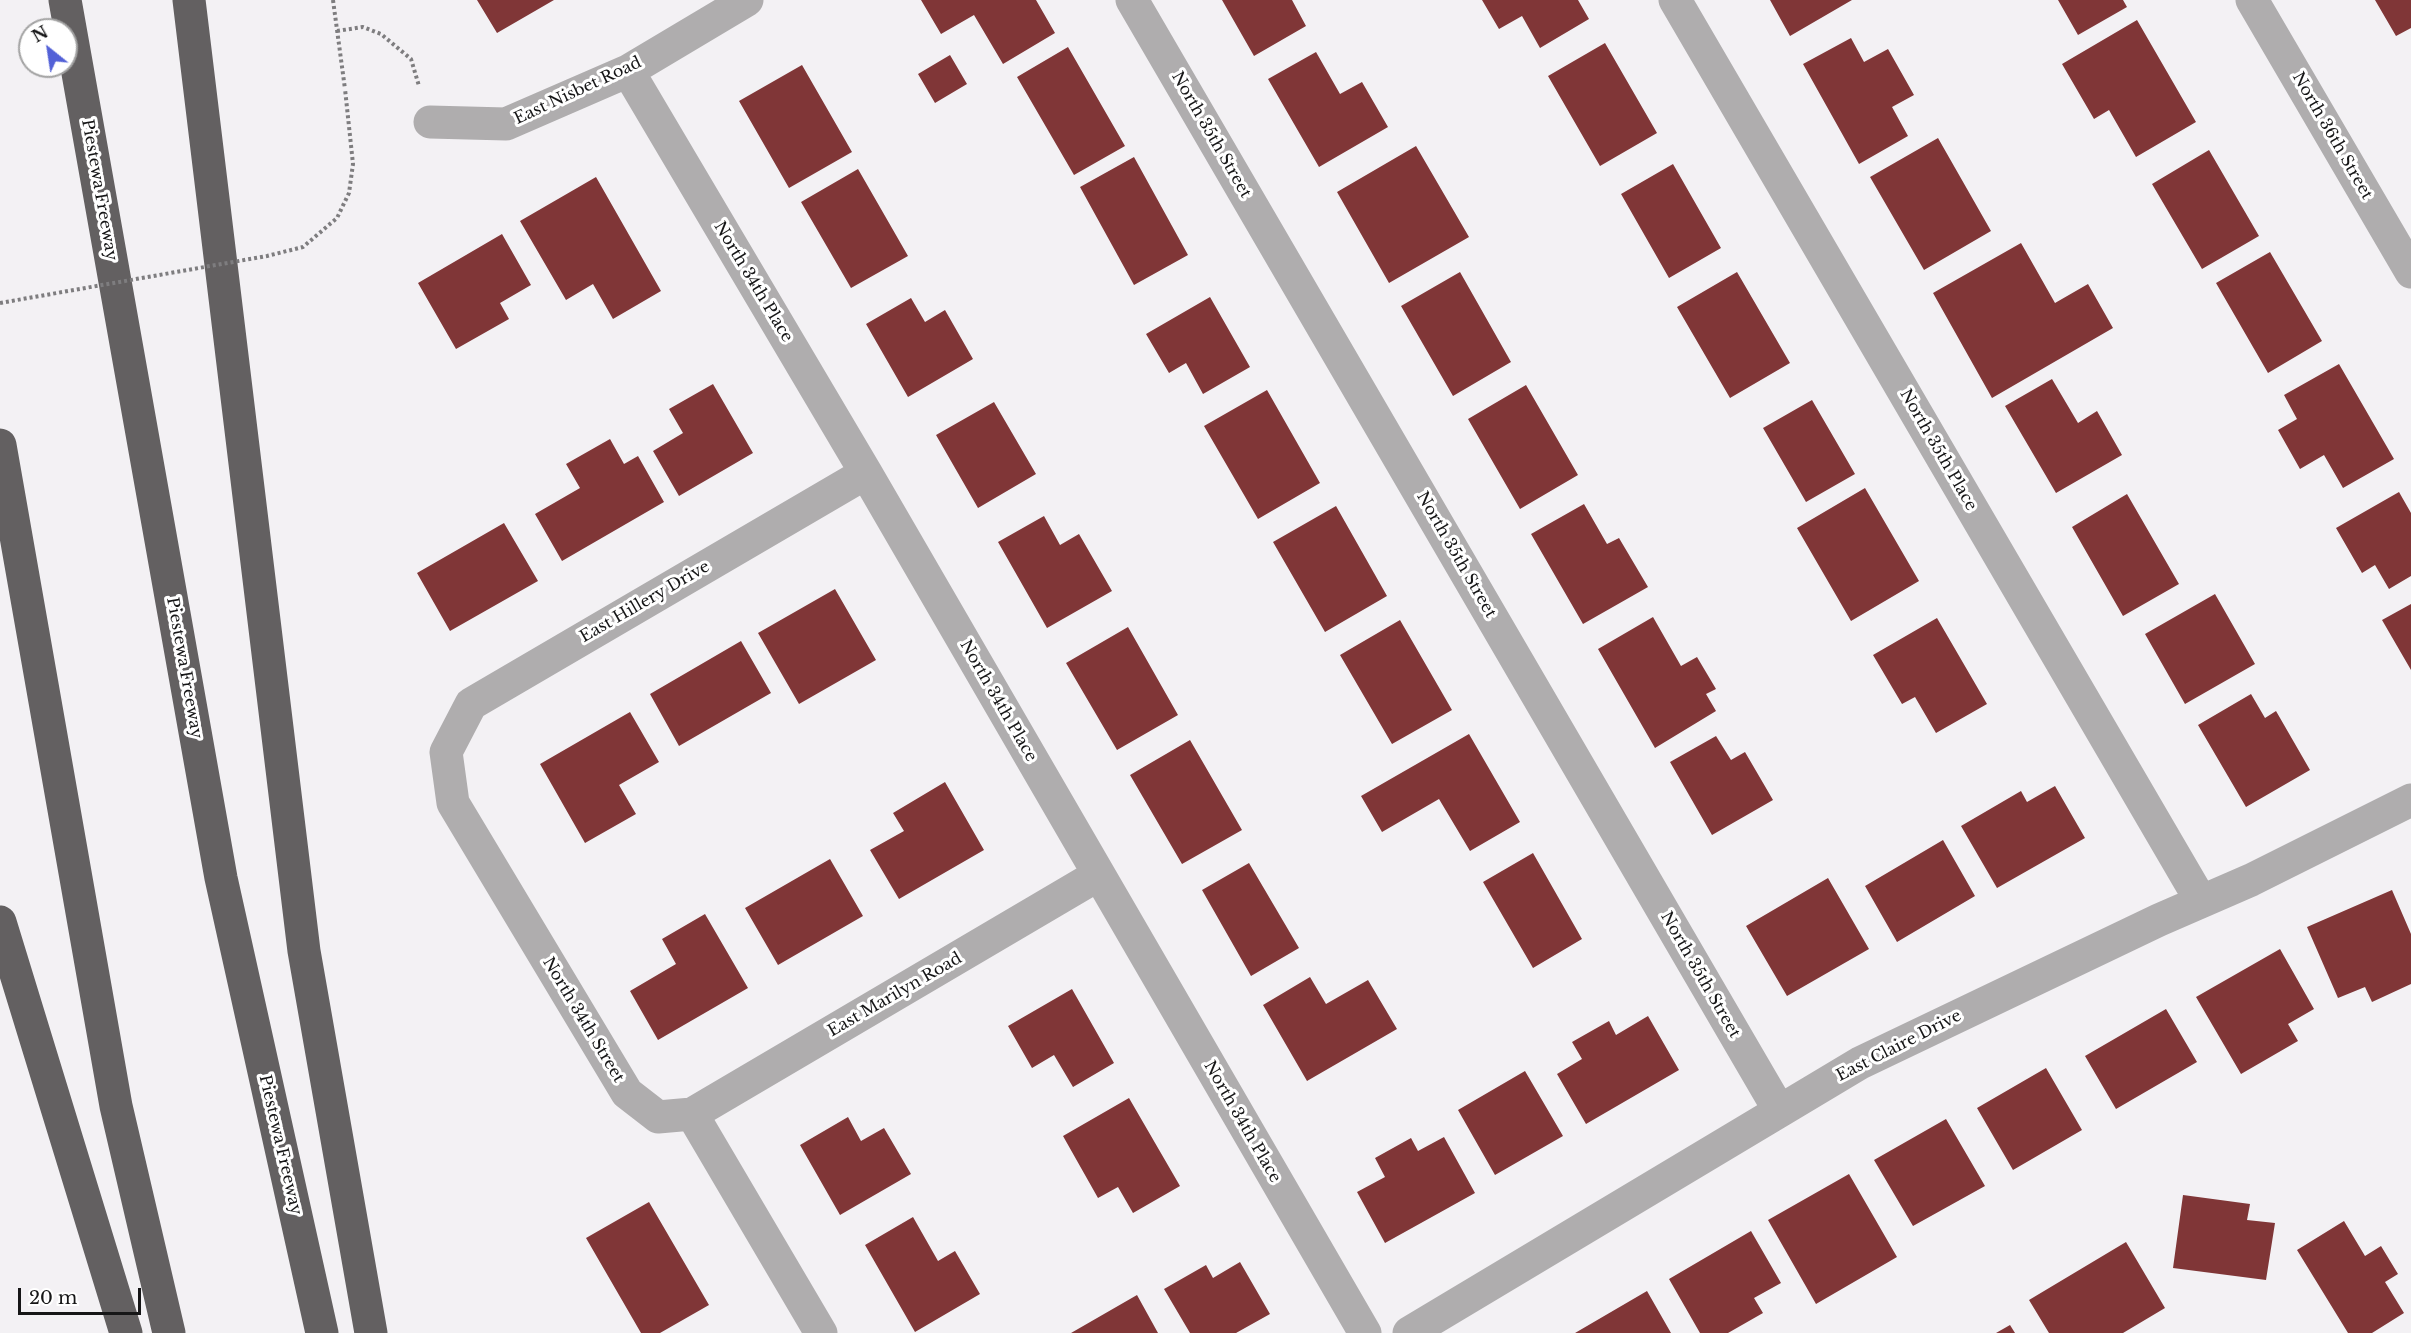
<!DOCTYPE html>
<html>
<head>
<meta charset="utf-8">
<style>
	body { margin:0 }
	#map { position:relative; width:2411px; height:1333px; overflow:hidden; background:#f3f1f4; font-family:"Libre Baskerville",serif }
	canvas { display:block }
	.north { position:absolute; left:18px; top:18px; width:60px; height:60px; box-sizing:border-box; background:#fff; border:2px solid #a2a2a2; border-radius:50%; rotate:330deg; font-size:16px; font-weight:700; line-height:24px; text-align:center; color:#161617 }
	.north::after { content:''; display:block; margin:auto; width:21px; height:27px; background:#5361d7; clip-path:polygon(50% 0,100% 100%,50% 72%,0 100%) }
	.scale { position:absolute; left:18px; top:1288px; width:123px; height:27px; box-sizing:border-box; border:3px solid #161617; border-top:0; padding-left:8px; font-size:18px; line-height:21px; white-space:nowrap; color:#161617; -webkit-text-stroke:4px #fff; paint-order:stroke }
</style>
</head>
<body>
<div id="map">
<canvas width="2411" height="1333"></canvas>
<div class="north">N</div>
<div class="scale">20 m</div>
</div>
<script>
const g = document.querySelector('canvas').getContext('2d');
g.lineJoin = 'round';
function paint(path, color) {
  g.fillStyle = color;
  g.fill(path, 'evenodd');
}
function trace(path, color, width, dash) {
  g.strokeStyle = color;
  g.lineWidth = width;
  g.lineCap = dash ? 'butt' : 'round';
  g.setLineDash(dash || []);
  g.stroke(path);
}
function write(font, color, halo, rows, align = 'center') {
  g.font = font + ' "Libre Baskerville",serif';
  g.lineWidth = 6;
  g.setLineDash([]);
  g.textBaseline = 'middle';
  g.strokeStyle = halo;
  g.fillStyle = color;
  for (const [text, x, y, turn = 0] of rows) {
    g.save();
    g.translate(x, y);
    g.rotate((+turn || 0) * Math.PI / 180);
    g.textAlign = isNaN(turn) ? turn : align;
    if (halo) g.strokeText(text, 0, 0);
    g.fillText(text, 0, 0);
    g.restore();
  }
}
paint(new Path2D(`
	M477 0H554L497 33Z
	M921 0H1036L1055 33 1003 64 974 15 941 34Z
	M1222 0H1292L1306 26 1254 56Z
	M1482 0H1578L1589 19 1540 48 1522 16 1499 29Z
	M1770 0H1852L1790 36Z
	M2058 0H2123L2127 7 2078 35Z
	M2375 0H2411V28L2396 36Z
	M2137 20 2196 122 2136 157 2109 110 2094 119 2062 64Z
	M1851 38 1864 62 1888 49 1914 95 1892 107 1908 136 1859 164 1803 64Z
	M1605 43 1657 133 1600 166 1548 76Z
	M1068 47 1125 146 1074 175 1017 77Z
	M1316 52 1340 94 1362 82 1388 127 1319 167 1268 79Z
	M950 55 967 84 935 103 918 74Z
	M802 65 852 152 789 188 739 101Z
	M1938 138 1991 231 1924 270 1870 177Z
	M1416 146 1469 237 1389 283 1337 192Z
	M2209 150 2259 236 2202 269 2152 184Z
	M1134 157 1188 255 1134 285 1080 187Z
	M1673 164 1721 248 1669 278 1621 194Z
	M858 169 908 256 851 288 801 202Z
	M596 177 661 291 613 319 593 284 566 300 520 221Z
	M502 234 531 285 500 303 509 319 456 349 418 283Z
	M2021 243 2055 303 2088 284 2113 328 1992 398 1933 293Z
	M2270 252 2322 341 2268 373 2216 283Z
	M1460 272 1511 362 1453 396 1401 306Z
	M1737 272 1790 363 1730 398 1677 307Z
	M1210 297 1250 367 1203 394 1186 363 1169 373 1146 334Z
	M911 298 925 322 945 310 973 359 908 397 866 324Z
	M2339 364 2394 459 2343 488 2324 455 2300 469 2278 430 2297 419 2284 395Z
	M2052 379 2078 423 2097 411 2122 455 2056 493 2005 406Z
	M713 384 753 453 679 496 653 451 683 433 669 409Z
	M1526 385 1578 475 1520 509 1468 419Z
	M1267 390 1320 483 1258 519 1204 426Z
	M1812 400 1855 474 1806 502 1763 428Z
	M994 402 1036 474 978 508 936 435Z
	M610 439 624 464 638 456 664 502 562 561 535 514 580 488 566 464Z
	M1865 488 1919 581 1851 621 1797 528Z
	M2399 492 2411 513V576L2389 589 2375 565 2362 573 2336 528Z
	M2127 494 2179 584 2123 616 2072 527Z
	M1584 504 1607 544 1619 538 1648 587 1583 624 1531 534Z
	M1336 506 1387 596 1325 632 1273 542Z
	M1044 516 1060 545 1079 534 1112 591 1047 628 998 542Z
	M504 523 538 581 450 631 417 573Z
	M835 589 876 660 799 704 758 633Z
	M2215 594 2255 664 2185 704 2145 634Z
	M2411 604V670L2382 620Z
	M1653 617 1681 666 1697 657 1716 689 1706 694 1716 711 1655 748 1598 649Z
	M1937 618 1987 704 1936 733 1915 697 1902 704 1873 655Z
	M1400 620 1452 710 1392 744 1340 655Z
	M1128 627 1178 715 1117 750 1066 663Z
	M741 641 771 693 679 746 650 694Z
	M2251 694 2265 718 2276 711 2310 770 2246 807 2198 725Z
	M630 712 659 762 619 785 636 814 585 843 540 764Z
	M1469 734 1520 822 1470 851 1439 799 1382 832 1361 796Z
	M1716 736 1731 760 1745 752 1773 800 1712 835 1670 762Z
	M1190 740 1242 830 1182 864 1130 775Z
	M945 782 984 850 899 899 870 850 904 831 893 813Z
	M2055 786 2085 838 1997 888 1961 826 2021 791 2027 802Z
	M1943 840 1975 896 1897 942 1865 886Z
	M1533 853 1582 939 1533 968 1483 882Z
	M830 859 863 916 778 965 745 908Z
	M1249 863 1299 948 1251 976 1202 890Z
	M1828 878 1869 949 1787 996 1746 926Z
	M2392 890 2411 934V984L2372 1002 2365 987 2338 998 2307 927Z
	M705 914 748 988 658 1040 630 991 676 964 662 939Z
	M2280 949 2314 1009 2288 1024 2298 1041 2241 1074 2196 997Z
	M1310 977 1326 1004 1368 980 1397 1029 1307 1081 1263 1005Z
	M1072 989 1114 1063 1073 1087 1054 1055 1032 1068 1008 1026Z
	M2166 1009 2197 1062 2116 1109 2085 1056Z
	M1648 1016 1679 1070 1586 1124 1557 1074 1582 1059 1572 1042 1609 1021 1616 1035Z
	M2046 1068 2082 1130 2013 1170 1977 1108Z
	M1525 1071 1563 1136 1495 1175 1458 1110Z
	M1129 1098 1180 1186 1133 1213 1118 1187 1098 1198 1063 1136Z
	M848 1117 861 1141 884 1128 911 1174 840 1215 800 1145Z
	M1946 1119 1985 1186 1913 1226 1874 1160Z
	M1444 1137 1475 1193 1385 1243 1357 1192 1385 1177 1375 1158 1411 1138 1418 1151Z
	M1849 1174 1897 1257 1816 1304 1768 1220Z
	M2183 1195 2250 1204 2247 1220 2275 1223 2266 1280 2173 1268Z
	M649 1202 709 1305 660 1333H641L586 1238Z
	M913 1217 938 1261 955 1251 980 1294 915 1332 865 1245Z
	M2344 1221 2365 1256 2381 1246 2398 1274 2385 1282 2404 1313 2372 1333H2348L2297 1250Z
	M1751 1231 1781 1283 1754 1298 1763 1313 1728 1333H1700L1669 1279Z
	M2126 1242 2165 1308 2123 1333H2049L2029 1300Z
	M1240 1262 1270 1314 1236 1333H1190L1164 1289 1206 1265 1213 1278Z
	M1647 1291 1671 1333H1575Z
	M1137 1295 1158 1333H1071Z
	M2010 1325 2015 1333H1996Z`), '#803637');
trace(new Path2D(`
	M333 0 345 89
	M337 31 363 27 381 34 411 59 419 86`), '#7e7d7f', 4, [3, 3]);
trace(new Path2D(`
	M1132 0 1779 1110
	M1675 0 2201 901
	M628 71 866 473 1365 1333
	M430 122 506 124 628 71 747 0
	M692 1114 1098 875
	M821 1333 692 1114 658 1117 627 1093 453 803 446 752 471 704 866 473
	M1409 1333 1860 1063 2159 920 2251 880 2411 800`), '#afadae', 33);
trace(new Path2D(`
	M2252 0 2411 272`), '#afadae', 33);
trace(new Path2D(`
	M65 0 221 878 322 1333
	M189 0 304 951 371 1333
	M0 445 116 1106 169 1333
	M0 922 126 1333`), '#636061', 33);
trace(new Path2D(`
	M0 303 267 256 303 247 337 218 349 193 353 164 345 89`), '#7e7d7f', 4, [3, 3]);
write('16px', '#161617', '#fff', [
	["East Nisbet Road",578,91,-25],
	["North 35th Street",1211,135,60],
	["North 36th Street",2332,136,60],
	["Piestewa Freeway",99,190,80],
	["North 34th Place",753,282,59],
	["North 35th Place",1938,450,60],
	["North 35th Street",1456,555,60],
	["East Hillery Drive",645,602,-30],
	["Piestewa Freeway",184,668,80],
	["North 34th Place",998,701,60],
	["North 35th Street",1700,975,60],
	["East Marilyn Road",895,995,-30],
	["North 34th Street",583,1020,59],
	["East Claire Drive",1899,1046,-27],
	["North 34th Place",1242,1122,60],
	["Piestewa Freeway",280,1145,77]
]);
</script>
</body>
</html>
